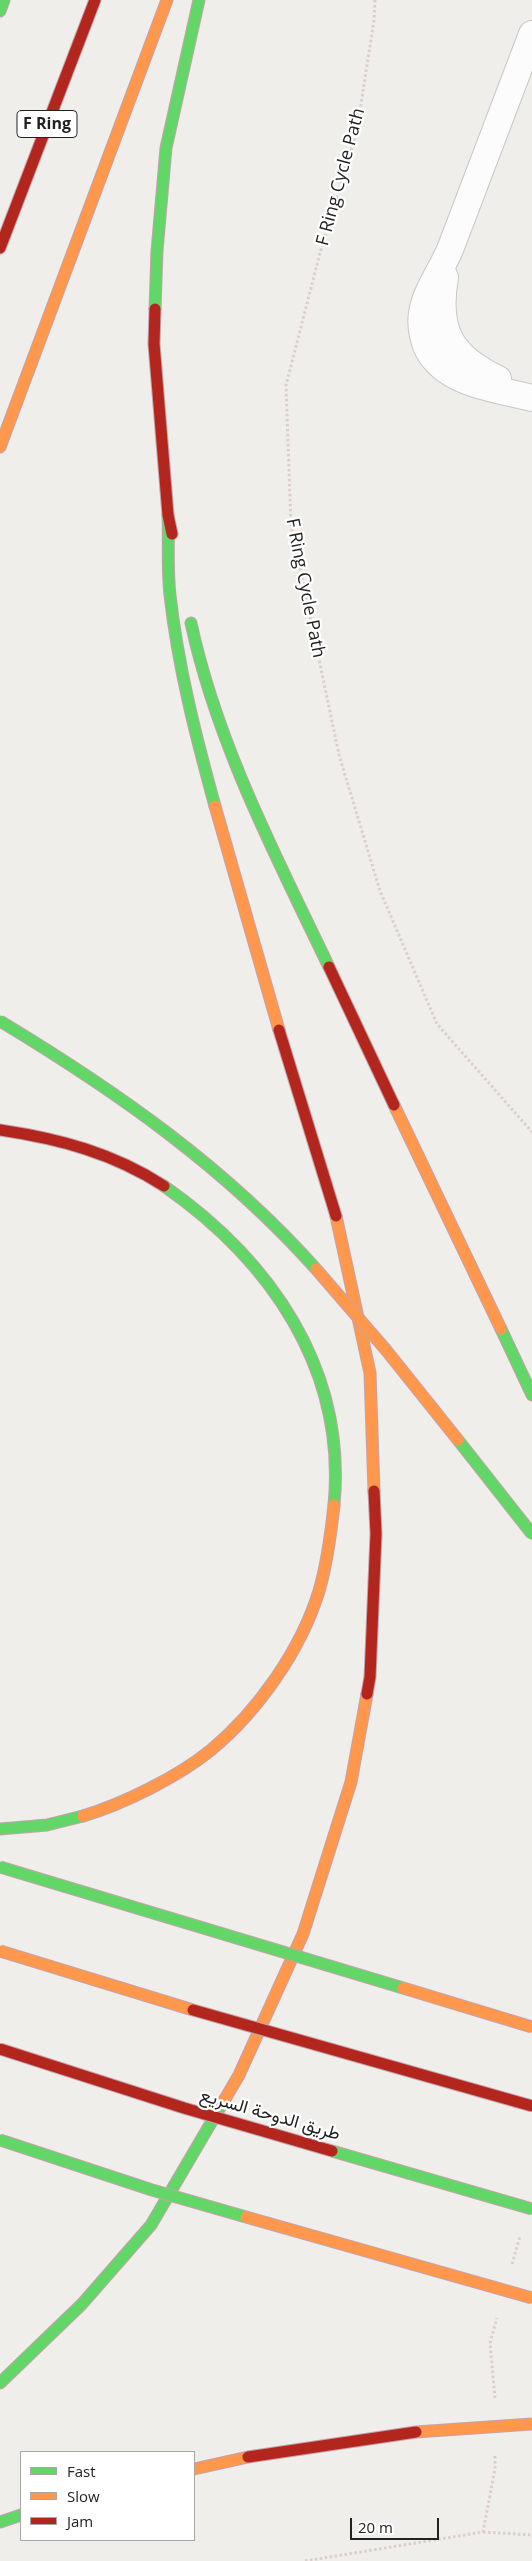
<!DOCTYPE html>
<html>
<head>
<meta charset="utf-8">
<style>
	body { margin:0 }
	#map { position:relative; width:532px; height:2561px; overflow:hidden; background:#f0eeeb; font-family:"Open Sans",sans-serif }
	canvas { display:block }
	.legend { position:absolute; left:20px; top:2451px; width:175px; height:90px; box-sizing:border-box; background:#fff; border:1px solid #a7a7a7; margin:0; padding:6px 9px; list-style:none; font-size:15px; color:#222 }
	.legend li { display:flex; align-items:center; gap:10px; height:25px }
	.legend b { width:25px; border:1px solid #a7a7a7 }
	.scale { position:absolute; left:350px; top:2518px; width:89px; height:22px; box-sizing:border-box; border:2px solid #222; border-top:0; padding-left:6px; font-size:15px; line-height:18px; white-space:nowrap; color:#222; -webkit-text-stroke:4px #fff; paint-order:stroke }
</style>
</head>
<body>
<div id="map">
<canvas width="532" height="2561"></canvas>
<ul class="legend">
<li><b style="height:6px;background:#63d668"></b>Fast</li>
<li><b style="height:6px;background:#ff974d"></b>Slow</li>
<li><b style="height:6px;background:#b3261e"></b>Jam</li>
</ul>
<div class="scale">20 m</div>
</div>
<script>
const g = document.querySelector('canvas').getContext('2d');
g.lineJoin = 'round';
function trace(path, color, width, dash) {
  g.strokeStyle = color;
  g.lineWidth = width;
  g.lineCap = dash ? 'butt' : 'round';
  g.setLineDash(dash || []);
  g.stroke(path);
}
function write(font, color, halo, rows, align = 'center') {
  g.font = font + ' "Open Sans",Vazirmatn,sans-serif';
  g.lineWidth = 4.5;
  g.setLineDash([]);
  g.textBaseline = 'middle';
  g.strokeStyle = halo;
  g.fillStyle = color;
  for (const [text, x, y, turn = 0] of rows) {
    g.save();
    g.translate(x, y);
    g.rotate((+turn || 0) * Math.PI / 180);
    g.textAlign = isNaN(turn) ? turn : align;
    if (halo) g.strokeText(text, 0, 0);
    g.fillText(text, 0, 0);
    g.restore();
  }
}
const street = new Path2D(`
	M532 34C505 105 478 176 451 247 442 270 426 289 422 313 420 325 423 340 428 350 447 385 498 389 532 398
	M445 277C436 330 450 356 498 379`);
const fast = new Path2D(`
	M0 11 4 0
	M155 309 157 251 166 148 199 0
	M168 515C169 541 167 569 170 595 178 667 196 737 215 806
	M191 623C217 744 276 856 329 967
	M164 1186C270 1260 347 1369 334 1505
	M501 1329 532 1395
	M0 1829 47 1825 83 1816
	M0 2383 82 2304 151 2225 225 2099
	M0 2522 21 2515`);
const slow = new Path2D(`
	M0 447 167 0
	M215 806 279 1030
	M394 1105 501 1329
	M336 1216 370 1373 374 1491
	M83 1816C123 1804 178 1777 211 1750 258 1711 301 1650 319 1591 327 1564 331 1533 334 1505
	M225 2099 239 2075 303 1934 351 1782 367 1694
	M194 2469 248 2457`);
const jam = new Path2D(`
	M0 248 95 0
	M155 309 154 344 168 515 172 534
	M329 967 394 1105
	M279 1030 336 1216
	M0 1130C60 1139 113 1153 164 1186
	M367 1694 370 1677 376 1534 374 1491`);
trace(street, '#c9c8c7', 28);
trace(fast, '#c5a2ac', 13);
trace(slow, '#c5a2ac', 13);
trace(jam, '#c5a2ac', 13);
trace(new Path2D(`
	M375 0 374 20 357 130 320 253 286 385 291 525 339 755 380 891 437 1024 532 1132
	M512 2264 520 2236
	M495 2398 490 2343 497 2318
	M483 2532 532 2535
	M305 2561 483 2532 495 2469V2454`), '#dccecd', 3, [2.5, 2.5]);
trace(street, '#fdfcfc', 26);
trace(fast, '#63d668', 11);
trace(slow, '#ff974d', 11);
trace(jam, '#b3261e', 11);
const fastBridge = new Path2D(`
	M0 1021C116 1091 225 1167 316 1269
	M458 1440 532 1534
	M0 1867 403 1988
	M0 2140 152 2190 246 2217
	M332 2151 532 2209`);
const slowBridge = new Path2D(`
	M316 1269 386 1350 458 1440
	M0 1951 193 2010
	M403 1988 532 2027
	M246 2217 532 2298
	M416 2432 532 2424`);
const jamBridge = new Path2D(`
	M193 2010 532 2106
	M0 2049 184 2108 332 2151
	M248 2457 416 2432`);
trace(fastBridge, '#c5a2ac', 13, []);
trace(slowBridge, '#c5a2ac', 13, []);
trace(jamBridge, '#c5a2ac', 13, []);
trace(fastBridge, '#63d668', 11);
trace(slowBridge, '#ff974d', 11);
trace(jamBridge, '#b3261e', 11);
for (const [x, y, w] of [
	[47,124,60]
]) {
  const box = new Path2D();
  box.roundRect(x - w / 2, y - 13.5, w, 27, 4);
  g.fillStyle = '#fff';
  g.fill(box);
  trace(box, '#222', 1);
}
write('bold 16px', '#222', null, [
	["F Ring",47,124]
]);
write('18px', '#222', '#fff', [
	["F Ring Cycle Path",341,177,-75],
	["F Ring Cycle Path",305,588,79],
	["طريق الدوحة السريع",270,2115,16]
]);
</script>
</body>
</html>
